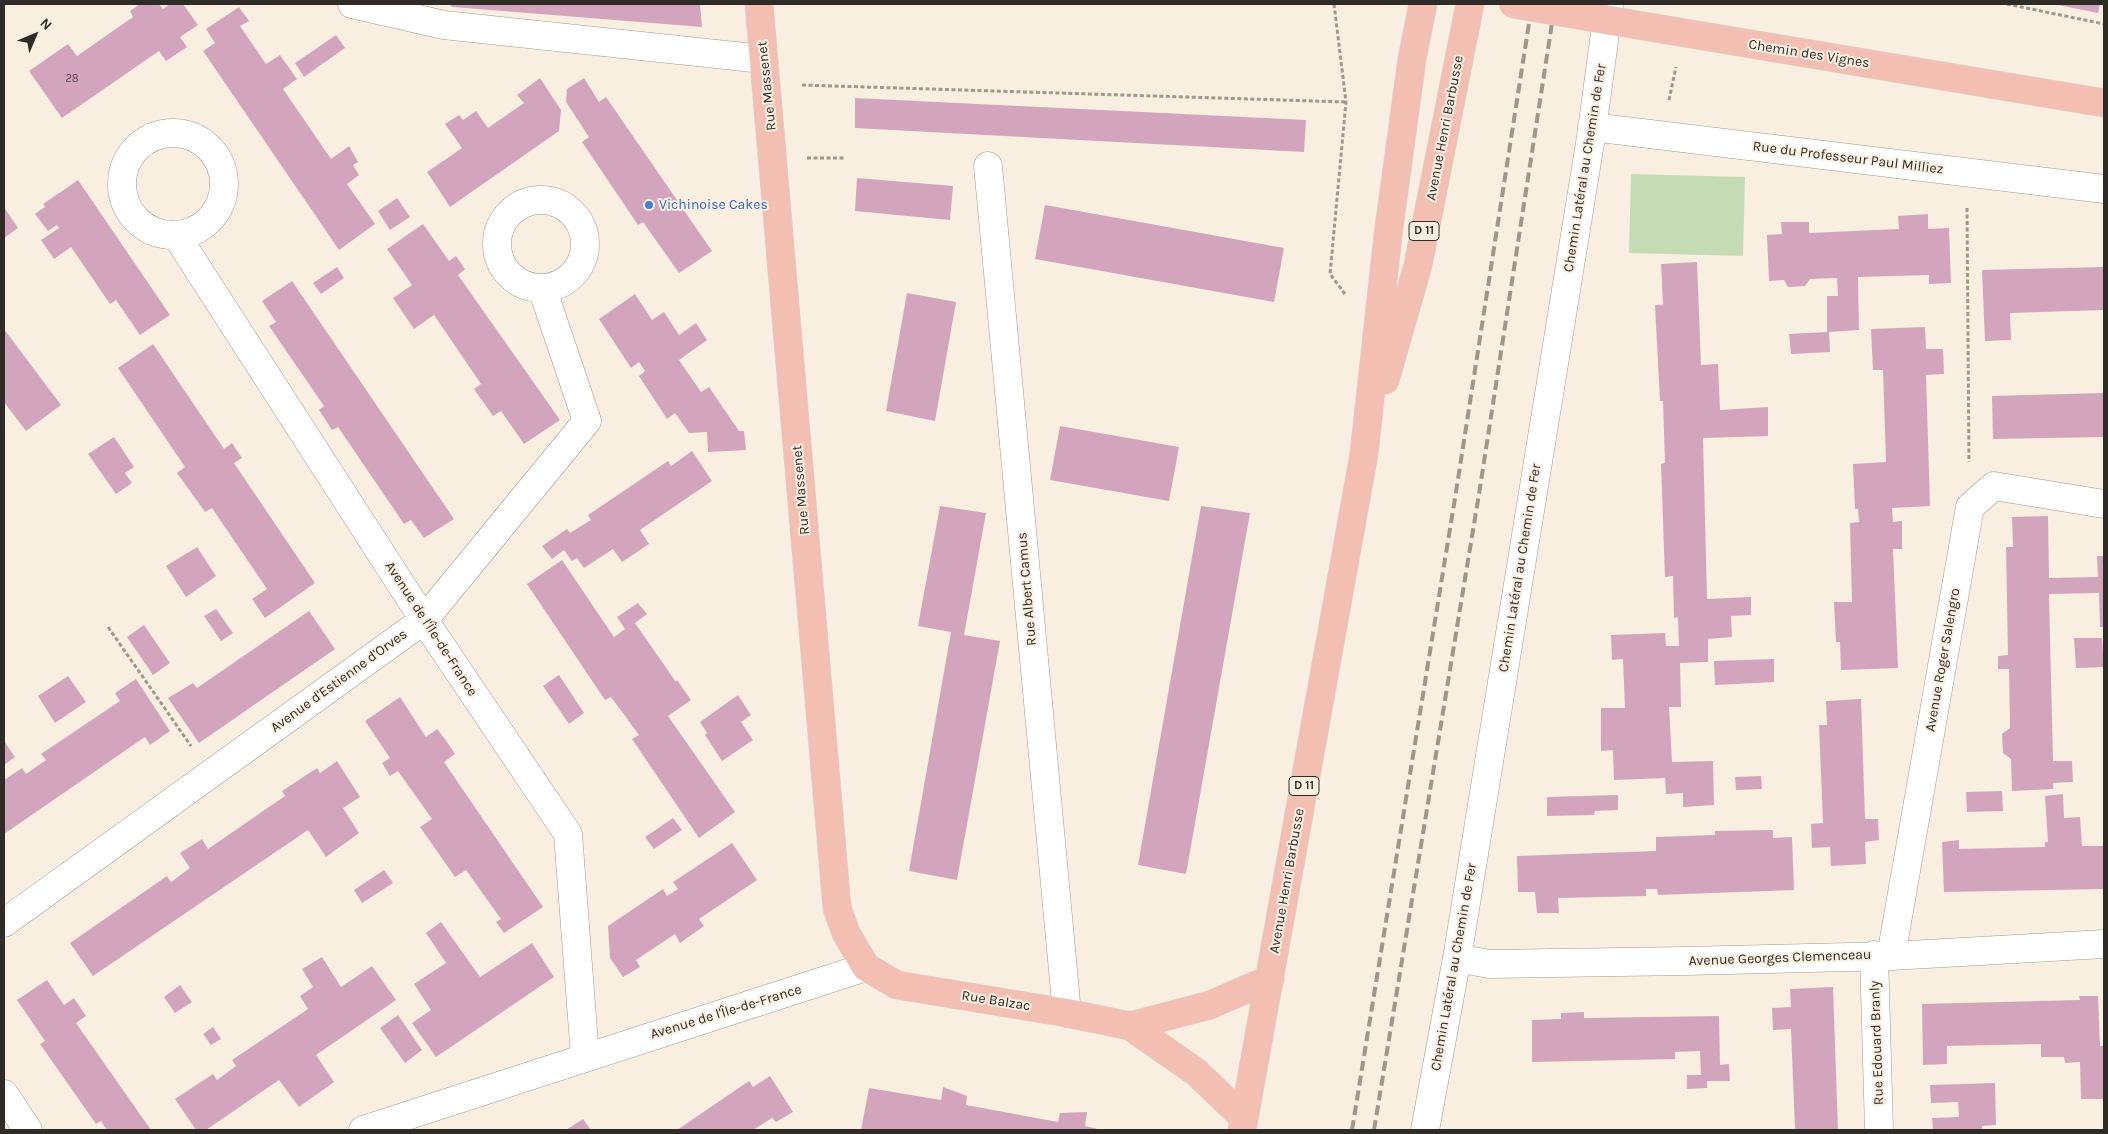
<!DOCTYPE html>
<html>
<head>
<meta charset="utf-8">
<style>
	body { margin:0 }
	#map { position:relative; width:2108px; height:1134px; overflow:hidden; background:#f8efe0; font-family:Karla,sans-serif }
	canvas { display:block }
	.frame { position:absolute; inset:0; border:5px solid #2f2b26; pointer-events:none }
	.north { position:absolute; left:10px; top:10px; width:50px; height:50px; -webkit-text-stroke:4px #f8efe0; paint-order:stroke; rotate:45deg; font-size:14px; font-weight:700; line-height:20px; text-align:center; color:#2f2b26 }
	.north::after { content:''; display:block; margin:auto; width:18px; height:22px; background:#2f2b26; clip-path:polygon(50% 0,100% 100%,50% 72%,0 100%) }
</style>
</head>
<body>
<div id="map">
<canvas width="2108" height="1134"></canvas>
<div class="frame"></div>
<div class="north">N</div>
</div>
<script>
const g = document.querySelector('canvas').getContext('2d');
g.lineJoin = 'round';
function paint(path, color) {
  g.fillStyle = color;
  g.fill(path, 'evenodd');
}
function trace(path, color, width, dash) {
  g.strokeStyle = color;
  g.lineWidth = width;
  g.lineCap = dash ? 'butt' : 'round';
  g.setLineDash(dash || []);
  g.stroke(path);
}
function write(font, color, halo, rows, align = 'center') {
  g.font = font + ' Karla,sans-serif';
  g.lineWidth = 4;
  g.setLineDash([]);
  g.textBaseline = 'middle';
  g.strokeStyle = halo;
  g.fillStyle = color;
  for (const [text, x, y, turn = 0] of rows) {
    g.save();
    g.translate(x, y);
    g.rotate((+turn || 0) * Math.PI / 180);
    g.textAlign = isNaN(turn) ? turn : align;
    if (halo) g.strokeText(text, 0, 0);
    g.fillText(text, 0, 0);
    g.restore();
  }
}
paint(new Path2D(`
	M1631 174 1745 177 1743 256 1629 253Z`), '#c4dbb5');
paint(new Path2D(`
	M140 4H159L163 9 170 4H183L198 25 180 37 187 47 166 61 159 51 62 118 29 71 68 44 77 56 133 17 130 11Z
	M448 4H700L702 27 453 7Z
	M2053 4H2100L2098 13Z
	M239 7 249 21 240 26 266 64 280 55 297 79 283 89 331 159 349 146 358 162 353 165 359 175 347 184 375 224 339 250 203 51 215 43 206 29Z
	M336 35 345 48 304 77 295 63Z
	M540 78 561 110 559 131 450 207 427 172 462 148 445 124 459 115 463 120 476 111 488 128 524 103 517 95Z
	M584 78 599 102 606 97 712 251 679 273 643 222 638 225 582 142 589 137 566 102 567 89Z
	M855 98 1306 120 1304 152 855 128Z
	M857 178 953 186 950 220 855 211Z
	M78 180 170 315 140 335 116 300 110 304 71 247 54 259 41 240 59 228 57 225 48 231 35 214 45 207 43 204Z
	M397 198 410 217 390 230 378 211Z
	M1045 205 1284 248 1274 302 1035 259Z
	M4 207 18 228 4 238Z
	M1928 214V229L1949 228 1951 283 1929 284V275L1858 277 1859 330 1829 332 1830 352 1791 354 1789 334 1827 332V296H1838L1837 278 1810 279 1805 286 1788 287 1784 280 1769 281 1767 235 1782 234 1781 222H1809V233L1899 229 1898 216Z
	M423 224 449 261 456 256 465 269 458 275 560 420 524 444 501 411 493 416 474 389 481 384 434 315 414 329 393 298 412 285 387 249Z
	M1697 262 1701 365 1718 364 1720 410 1768 407V436L1703 438 1707 599 1751 597V615L1731 616 1732 637 1708 639V662L1680 663 1681 707H1669L1672 762 1713 761 1714 805 1683 807V793L1666 794 1665 778 1614 780 1613 750 1601 751V708H1625L1623 659 1612 660 1611 635 1665 633 1666 646H1679L1678 617 1674 618 1673 576 1665 577 1661 464 1665 463 1663 401H1660L1655 305H1663L1661 264Z
	M337 267 344 278 321 294 313 283Z
	M2104 267V310L2010 313 2011 340 1985 341 1982 270Z
	M292 281 454 519 424 538 411 520 404 524 338 427 332 430 319 410 324 406 269 326 276 322 262 301Z
	M907 293 956 302 935 421 886 411Z
	M635 294 652 320 664 312 679 335 696 323 707 340 679 360 701 392 709 387 739 431H744L746 450 708 452 707 432 689 433 675 413 667 419 639 376 645 371 639 362 631 368 599 319Z
	M1925 327 1926 349H1943L1944 374 1926 375 1930 506 1892 508 1893 522 1902 521V549H1893L1898 668 1841 670 1840 642H1836L1834 602H1852L1850 523 1859 522 1858 509H1855L1853 464 1886 462 1883 370H1873L1871 329Z
	M4 329 61 405 26 431 4 402Z
	M153 344 224 449 232 443 242 458 234 463 315 583 265 618 252 599 267 589 212 508 205 512 177 473 185 467 118 368Z
	M2104 393V437L1993 439 1992 396Z
	M1060 426 1179 447 1169 501 1050 480Z
	M114 437 134 467 125 473 132 483 116 494 88 454Z
	M692 451 712 481 640 530 649 544 622 562 613 549 584 568 577 558 572 561 564 550 552 559 542 546 567 529 570 533 591 520 588 515 668 461 671 466Z
	M940 506 986 513 964 635 1000 641 957 880 909 871 951 632 918 626Z
	M1201 506 1250 513 1186 874 1138 865Z
	M2048 516 2049 578 2098 577 2097 556H2104V627H2100L2099 593 2049 594 2053 761H2072L2073 782 2053 783V789L2012 791 2011 759 2003 753 2002 734 2010 728 2009 669H1998V656L2008 655 2006 547H2013L2012 517Z
	M197 547 216 576 186 597 166 566Z
	M562 560 614 637 625 629 617 617 638 603 647 614 635 623 676 682 677 680 691 700 668 716 735 812 699 838 632 739 639 735 611 697 605 700 527 584Z
	M216 609 233 633 221 641 204 616Z
	M309 611 335 649 199 743 168 698 193 683 197 688Z
	M144 625 170 663 153 675 127 637Z
	M2074 638H2102L2104 667 2076 668Z
	M1774 659V682L1715 685 1714 661Z
	M559 675 584 713 569 724 543 686Z
	M68 676 86 702 55 723 38 696Z
	M136 679 170 731 150 745 145 737 4 834V780L22 768 26 774 46 760 41 754 120 701 115 693Z
	M738 695 751 715 741 722 753 740 722 761 705 735 707 733 700 722Z
	M400 697 426 737 437 729 445 739 455 754 444 762 543 907 504 933 496 922 501 919 466 870 455 877 420 827 432 819 398 771 390 776 382 763 390 758 365 721Z
	M1861 699 1865 819H1878L1879 840 1865 842 1866 864 1831 866 1830 847 1812 848 1811 824 1823 823 1819 725H1827L1826 701Z
	M4 741 15 757 4 765Z
	M337 761 360 797 343 808 359 833 326 857 308 830 93 976 70 943 167 876 171 882 190 868 180 853 202 839 208 849 285 796 282 791 317 768 320 773Z
	M1761 776 1762 789 1736 790 1735 777Z
	M2002 791 2003 811 1967 812 1966 792Z
	M2063 794 2064 818 2080 817 2082 846H2104V889L1944 892 1942 842 1959 840V849L2045 847V842H2048L2045 796Z
	M1618 795V810L1595 811 1594 815 1547 816V797Z
	M673 818 682 830 654 849 645 837Z
	M1773 830V838L1792 837 1794 890 1658 895 1657 889H1646V896L1558 898 1559 913H1537L1535 892H1518L1517 856 1656 851V837L1715 835V831Z
	M732 843 757 880 699 919 704 926 680 943 675 934 636 960 640 967 623 977 610 958 608 926 663 889 667 896 678 889 673 882Z
	M384 870 393 883 362 903 354 890Z
	M441 922 480 977 532 943 554 977 436 1057 412 1023 431 1010 414 984 446 963 426 933Z
	M322 957 341 987 372 966 396 1000 316 1055 334 1082 299 1107 279 1080 206 1130H196L175 1099 213 1074 217 1080 236 1066 232 1060 308 1009 300 996 313 987 302 969Z
	M47 980 64 1005 74 998 86 1016 76 1023 151 1130H107L101 1121 96 1124 40 1044 45 1041 17 1000Z
	M180 985 192 1002 175 1013 164 997Z
	M1833 987 1838 1130 1795 1129 1791 1029 1773 1030 1772 1008 1791 1007 1790 989Z
	M2079 996H2098L2100 1046H2104V1099H2081L2080 1062 2065 1063 2064 1057H2041V1044L1947 1046V1064L1923 1065 1922 1004 2080 1000Z
	M1584 1012V1018L1719 1016 1720 1065 1729 1064 1730 1081H1707V1088L1687 1089V1075H1701L1700 1051 1675 1052V1059L1532 1062V1020L1561 1019V1013Z
	M398 1015 422 1050 405 1063 380 1028Z
	M213 1027 221 1039 211 1045 203 1034Z
	M770 1076 793 1112 776 1122 772 1118 753 1130H677L749 1081 753 1087Z
	M1995 1083 1996 1125 1982 1126V1130H1933L1932 1118 1959 1117 1958 1102 1931 1103 1930 1085Z
	M943 1087 967 1096 966 1105 1058 1122 1060 1113 1087 1112 1085 1126 1102 1130H861L869 1088 941 1100Z
	M583 1119 591 1130H566Z`), '#d3a5bd');
const minor = new Path2D(`
	M352 4 444 25 763 59
	M1592 127 2104 189
	M122 184a51 51 0 1 1 102 0a51 51 0 1 1-102 0Z
	M988 166 1067 1013
	M497 244a44 44 0 1 1 88 0a44 44 0 1 1-88 0Z
	M176 235 424 620 568 834 585 1057
	M4 923 424 620 587 421 542 288
	M1874 955 1879 1130
	M1891 956 1970 507 1994 486 2104 504
	M1457 958 1489 964 1686 961 1891 956 2104 944
	M4 1094 28 1130
	M363 1130 866 967
	M1425 1130 1457 958 1591 137 1609 4`);
const major = new Path2D(`
	M759 4 837 908 846 933 866 967 897 985 1067 1013 1130 1026 1196 1072 1244 1118
	M1673 31 2104 103
	M1385 380 1418 265 1470 4
	M1130 1026 1210 1005 1270 979
	M1242 1130 1364 454 1388 235 1412 59 1423 4`);
trace(minor, '#a0988a', 29);
trace(major, '#d5d5d4', 29);
trace(new Path2D(`
	M1334 4 1346 102 1330 274 1345 294
	M2007 4 2104 24
	M802 85 1346 102
	M1669 100 1676 67
	M807 158H844
	M1967 208 1969 462
	M108 627 191 746`), '#9e988d', 3, [4, 2.5]);
trace(minor, '#fff', 28);
trace(major, '#f4bfb3', 28);
trace(new Path2D(`
	M1352 1130 1456 492 1532 4
	M1374 1130 1479 494 1555 4`), '#9d978c', 4, [10, 5]);
const majorBridge = new Path2D(`
	M1513 4 1673 31`);
trace(majorBridge, '#d5d5d4', 29, []);
trace(majorBridge, '#f4bfb3', 28);
for (const [x, y, r, color] of [
	[649,205,5,"#3f7fe0"]
]) {
  const dot = new Path2D();
  dot.arc(x, y, r, 0, 2 * Math.PI);
  g.fillStyle = color;
  g.fill(dot);
  trace(dot, '#f8efe0', 2);
}
write('11px', '#584a4c', null, [
	["28",72,79]
]);
for (const [x, y, w] of [
	[1424,231,30],
	[1304,786,30]
]) {
  const box = new Path2D();
  box.roundRect(x - w / 2, y - 9.5, w, 19, 4);
  g.fillStyle = '#f8efe0';
  g.fill(box);
  trace(box, '#2f2b26', 1);
}
write('bold 12px', '#2f2b26', null, [
	["D 11",1424,231],
	["D 11",1304,786]
]);
write('14px', '#2f2b26', '#f8efe0', [
	["Chemin des Vignes",1809,54,9],
	["Rue Massenet",767,86,-96],
	["Avenue Henri Barbusse",1445,128,-79],
	["Rue du Professeur Paul Milliez",1848,158,7],
	["Chemin Latéral au Chemin de Fer",1585,168,-81],
	["Rue Massenet",801,490,-95],
	["Chemin Latéral au Chemin de Fer",1520,568,-81],
	["Rue Albert Camus",1027,589,-95],
	["Avenue de l'Île-de-France",431,629,57],
	["Avenue Roger Salengro",1943,660,-80],
	["Avenue d'Estienne d'Orves",339,681,-36],
	["Avenue Henri Barbusse",1287,881,-80],
	["Avenue Georges Clemenceau",1780,958,-2],
	["Chemin Latéral au Chemin de Fer",1454,967,-80],
	["Rue Balzac",996,1001,9],
	["Avenue de l'Île-de-France",726,1012,-17],
	["Rue Edouard Branly",1877,1043,-92]
]);
write('14px', '#366cbe', '#f8efe0', [
	["Vichinoise Cakes",659,205]
], 'left');
</script>
</body>
</html>
